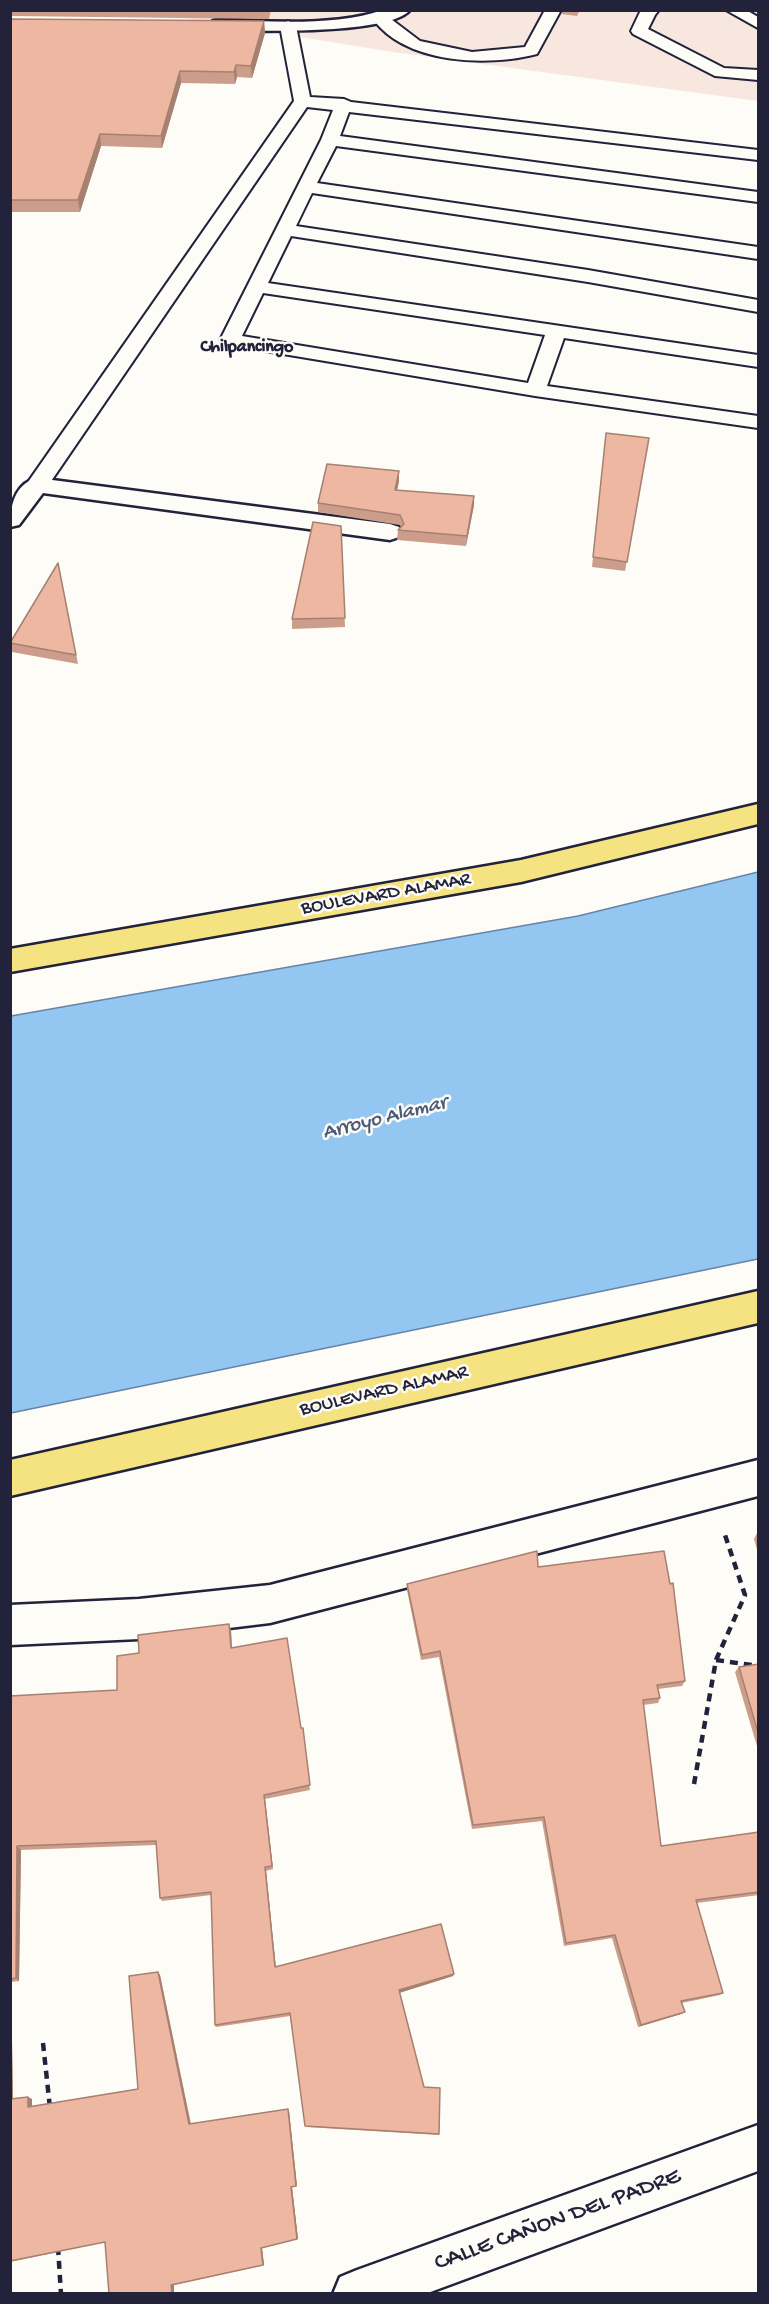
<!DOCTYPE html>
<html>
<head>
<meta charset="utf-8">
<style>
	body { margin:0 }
	#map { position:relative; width:769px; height:2304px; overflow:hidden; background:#fdfcf7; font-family:"Gochi Hand",sans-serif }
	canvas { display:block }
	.frame { position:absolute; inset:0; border:12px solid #22223b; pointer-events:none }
</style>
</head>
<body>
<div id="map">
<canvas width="769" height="2304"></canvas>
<div class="frame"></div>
</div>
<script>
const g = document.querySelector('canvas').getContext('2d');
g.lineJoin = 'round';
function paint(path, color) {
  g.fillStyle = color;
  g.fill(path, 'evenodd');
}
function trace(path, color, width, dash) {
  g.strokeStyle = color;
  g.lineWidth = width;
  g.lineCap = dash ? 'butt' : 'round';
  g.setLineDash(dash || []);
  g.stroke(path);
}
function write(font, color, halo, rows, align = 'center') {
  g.font = font + ' "Gochi Hand",sans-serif';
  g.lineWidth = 5;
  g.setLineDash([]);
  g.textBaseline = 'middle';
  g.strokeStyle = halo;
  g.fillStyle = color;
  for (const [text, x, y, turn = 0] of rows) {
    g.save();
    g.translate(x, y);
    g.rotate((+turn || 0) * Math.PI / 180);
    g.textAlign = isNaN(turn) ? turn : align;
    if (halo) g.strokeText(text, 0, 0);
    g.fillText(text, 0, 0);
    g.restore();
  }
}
paint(new Path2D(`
	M152 10 758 11V101L393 52 151 13Z`), '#f8e7de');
const water = new Path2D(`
	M758 872V1259L11 1413V1016L578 916Z`);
paint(water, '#93c6f0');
trace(water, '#6684a8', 1.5);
const service = new Path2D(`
	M545 10H561L537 54C487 67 406 64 373 19L381 14 387 16 420 41 472 52 525 47Z
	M641 10H659L655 15 648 29 724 68 758 70V80L715 76 633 34 631 31Z
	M726 10H746L758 17V28Z
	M288 21 296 26 310 97 344 99 351 102 758 150V160L349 112 340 136 758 192V202L336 146 317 183 758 247V259L312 193 296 226 588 270 758 300V312L588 282 291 236 268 283 758 355V367L564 338 547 386 758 416V428L535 396 223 344 220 340 321 140 333 110 307 107 45 490 37 491 29 490 26 485 294 101 280 26ZM263 293 545 335 528 383 242 336Z`);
const minor = new Path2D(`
	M37 478 390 524 399 527 402 532 399 537 390 540 43 493 19 525 10 527C10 507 14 484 37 478Z
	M758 1460V1496L270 1623 139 1639 10 1645V1605L139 1599 270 1585Z`);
const tertiary = new Path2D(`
	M383 10H410C389 35 254 31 219 30L213 29 210 25 213 21 219 20C272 21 332 27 383 10Z
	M758 2125V2171L425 2294H333L340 2277 357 2270Z`);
const trunk = new Path2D(`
	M758 804V824L521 882 10 972V949L521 860Z
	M758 1291V1323L10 1496V1460Z`);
trace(service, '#22223b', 4);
trace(minor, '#22223b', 5);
trace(tertiary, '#22223b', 5);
trace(trunk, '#22223b', 5);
trace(new Path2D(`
	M716 1660 745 1595 725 1535
	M694 1784 716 1660 758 1666
	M43 2043 50 2108
	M58 2247 61 2294`), '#22223b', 4.5, [8, 6]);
paint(service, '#fdfcf7');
paint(minor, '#fdfcf7');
paint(tertiary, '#fdfcf7');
paint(trunk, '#f5e382');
paint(new Path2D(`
	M10 10H271L269 19 10 16Z
	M562 10H580L577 16 562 14Z
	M10 19 264 21 265 33 252 78 237 77 235 84 181 83 162 148 101 146 80 212H10Z
	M606 433 649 438 625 571 592 567Z
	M399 481 397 490 474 505 466 546 397 540 398 530 401 527 400 525 318 512V503Z
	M341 526 345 627 292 629V619Z
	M58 563 78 664 12 652 10 642Z
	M757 1533H759V1557L754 1539Z
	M538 1567 685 1681 682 1686 658 1689 660 1698 658 1703 643 1705 661 1846 759 1832V1895L697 1903 723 1993 720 1995 682 2003 681 2014 638 2027 612 1938 564 1946 542 1821 472 1829 439 1657 421 1660 407 1590V1584Z
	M231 1630 232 1648 287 1638 310 1790 265 1799 273 1869 266 1871 276 1967 454 1974 453 1976 399 1993 424 2087 439 2134V2135L306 2127 290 2016 216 2027 215 2025 211 1895 162 1901 160 1898 156 1845 21 1850 19 1981 11 1982 13 2099H32V2106L138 2089 158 1972 160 1975 191 2124 288 2109 289 2111 297 2186 292 2187 298 2239 262 2248 264 2265 174 2285V2294H109L105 2242 10 2262V1696L117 1690 139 1653Z
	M759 1664V1753L735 1672 739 1667Z`), '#cc9d8b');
paint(new Path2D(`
	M264 21 265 33 252 78 251 66Z
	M236 65 237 77 235 84 234 72Z
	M180 71 181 83 162 148 161 136Z
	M100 134 101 146 80 212 78 200Z
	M399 471V481L395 500V490Z
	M474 496V505L466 546 467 536Z
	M229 1624 231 1630 232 1653 231 1648Z
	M264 1795 265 1799 273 1869 272 1866Z
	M17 1846 21 1850 19 1981 16 1978Z
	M265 1867 266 1871 276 1970 275 1967Z
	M158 1972 160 1975 191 2126 189 2124Z
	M454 1974 453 1976 399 1993V1990Z
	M10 1982H11L13 2101 10 2100Z
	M685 2012 681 2014 638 2027 641 2025Z
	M28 2097 32 2099V2108L28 2107Z
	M288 2109 289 2111 297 2186H296Z
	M291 2187H292L298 2239H297Z
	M261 2248H262L264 2265H263Z
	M171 2285H174V2294H172Z`), '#a68071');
const building = new Path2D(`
	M10 19 264 21 251 66 236 65 234 72 180 71 161 136 100 134 78 200H10Z
	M606 433 649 438 627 562 593 557Z
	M327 464 399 471 395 490 474 496 467 536 398 530 404 524 400 515 318 503Z
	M313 522 341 526 345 618 292 619Z
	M58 563 76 655 10 643Z
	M537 1551 538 1567 664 1551 670 1584 673 1583 685 1681 657 1685 660 1698 643 1700 661 1846 759 1832V1892L696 1900 723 1993 681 2001 685 2012 641 2025 615 1935 566 1943 544 1817 473 1825 440 1651 422 1655 407 1584Z
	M229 1624 231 1648 287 1638 301 1728H303L310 1785 264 1795 272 1866 265 1867 275 1967 441 1924 454 1974 399 1990 424 2087 440 2088 439 2134 305 2126 290 2013 215 2025 211 1892 160 1898 156 1841 17 1846 16 1978 10 1979V1696L117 1690V1656L139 1653 138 1635Z
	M759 1664V1736L739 1667Z
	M158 1972 189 2124 288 2109 296 2186 291 2187 297 2239 261 2248 263 2265 171 2285 172 2294H109L105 2242 10 2261V2099L28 2097V2107L138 2089 129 1976Z`);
paint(building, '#edb7a2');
trace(building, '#a68071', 1.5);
write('bold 18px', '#22223b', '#fdfcf7', [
	["Chilpancingo",247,348]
]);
write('20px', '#22223b', '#fdfcf7', [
	["BOULEVARD ALAMAR",386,895,-10],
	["BOULEVARD ALAMAR",384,1392,-13]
]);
write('italic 21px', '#4a5b7a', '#fdfcf7', [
	["Arroyo Alamar",385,1119,-14]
]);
write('24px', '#22223b', '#fdfcf7', [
	["CALLE CAÑON DEL PADRE",558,2221,-20]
]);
</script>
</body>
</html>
